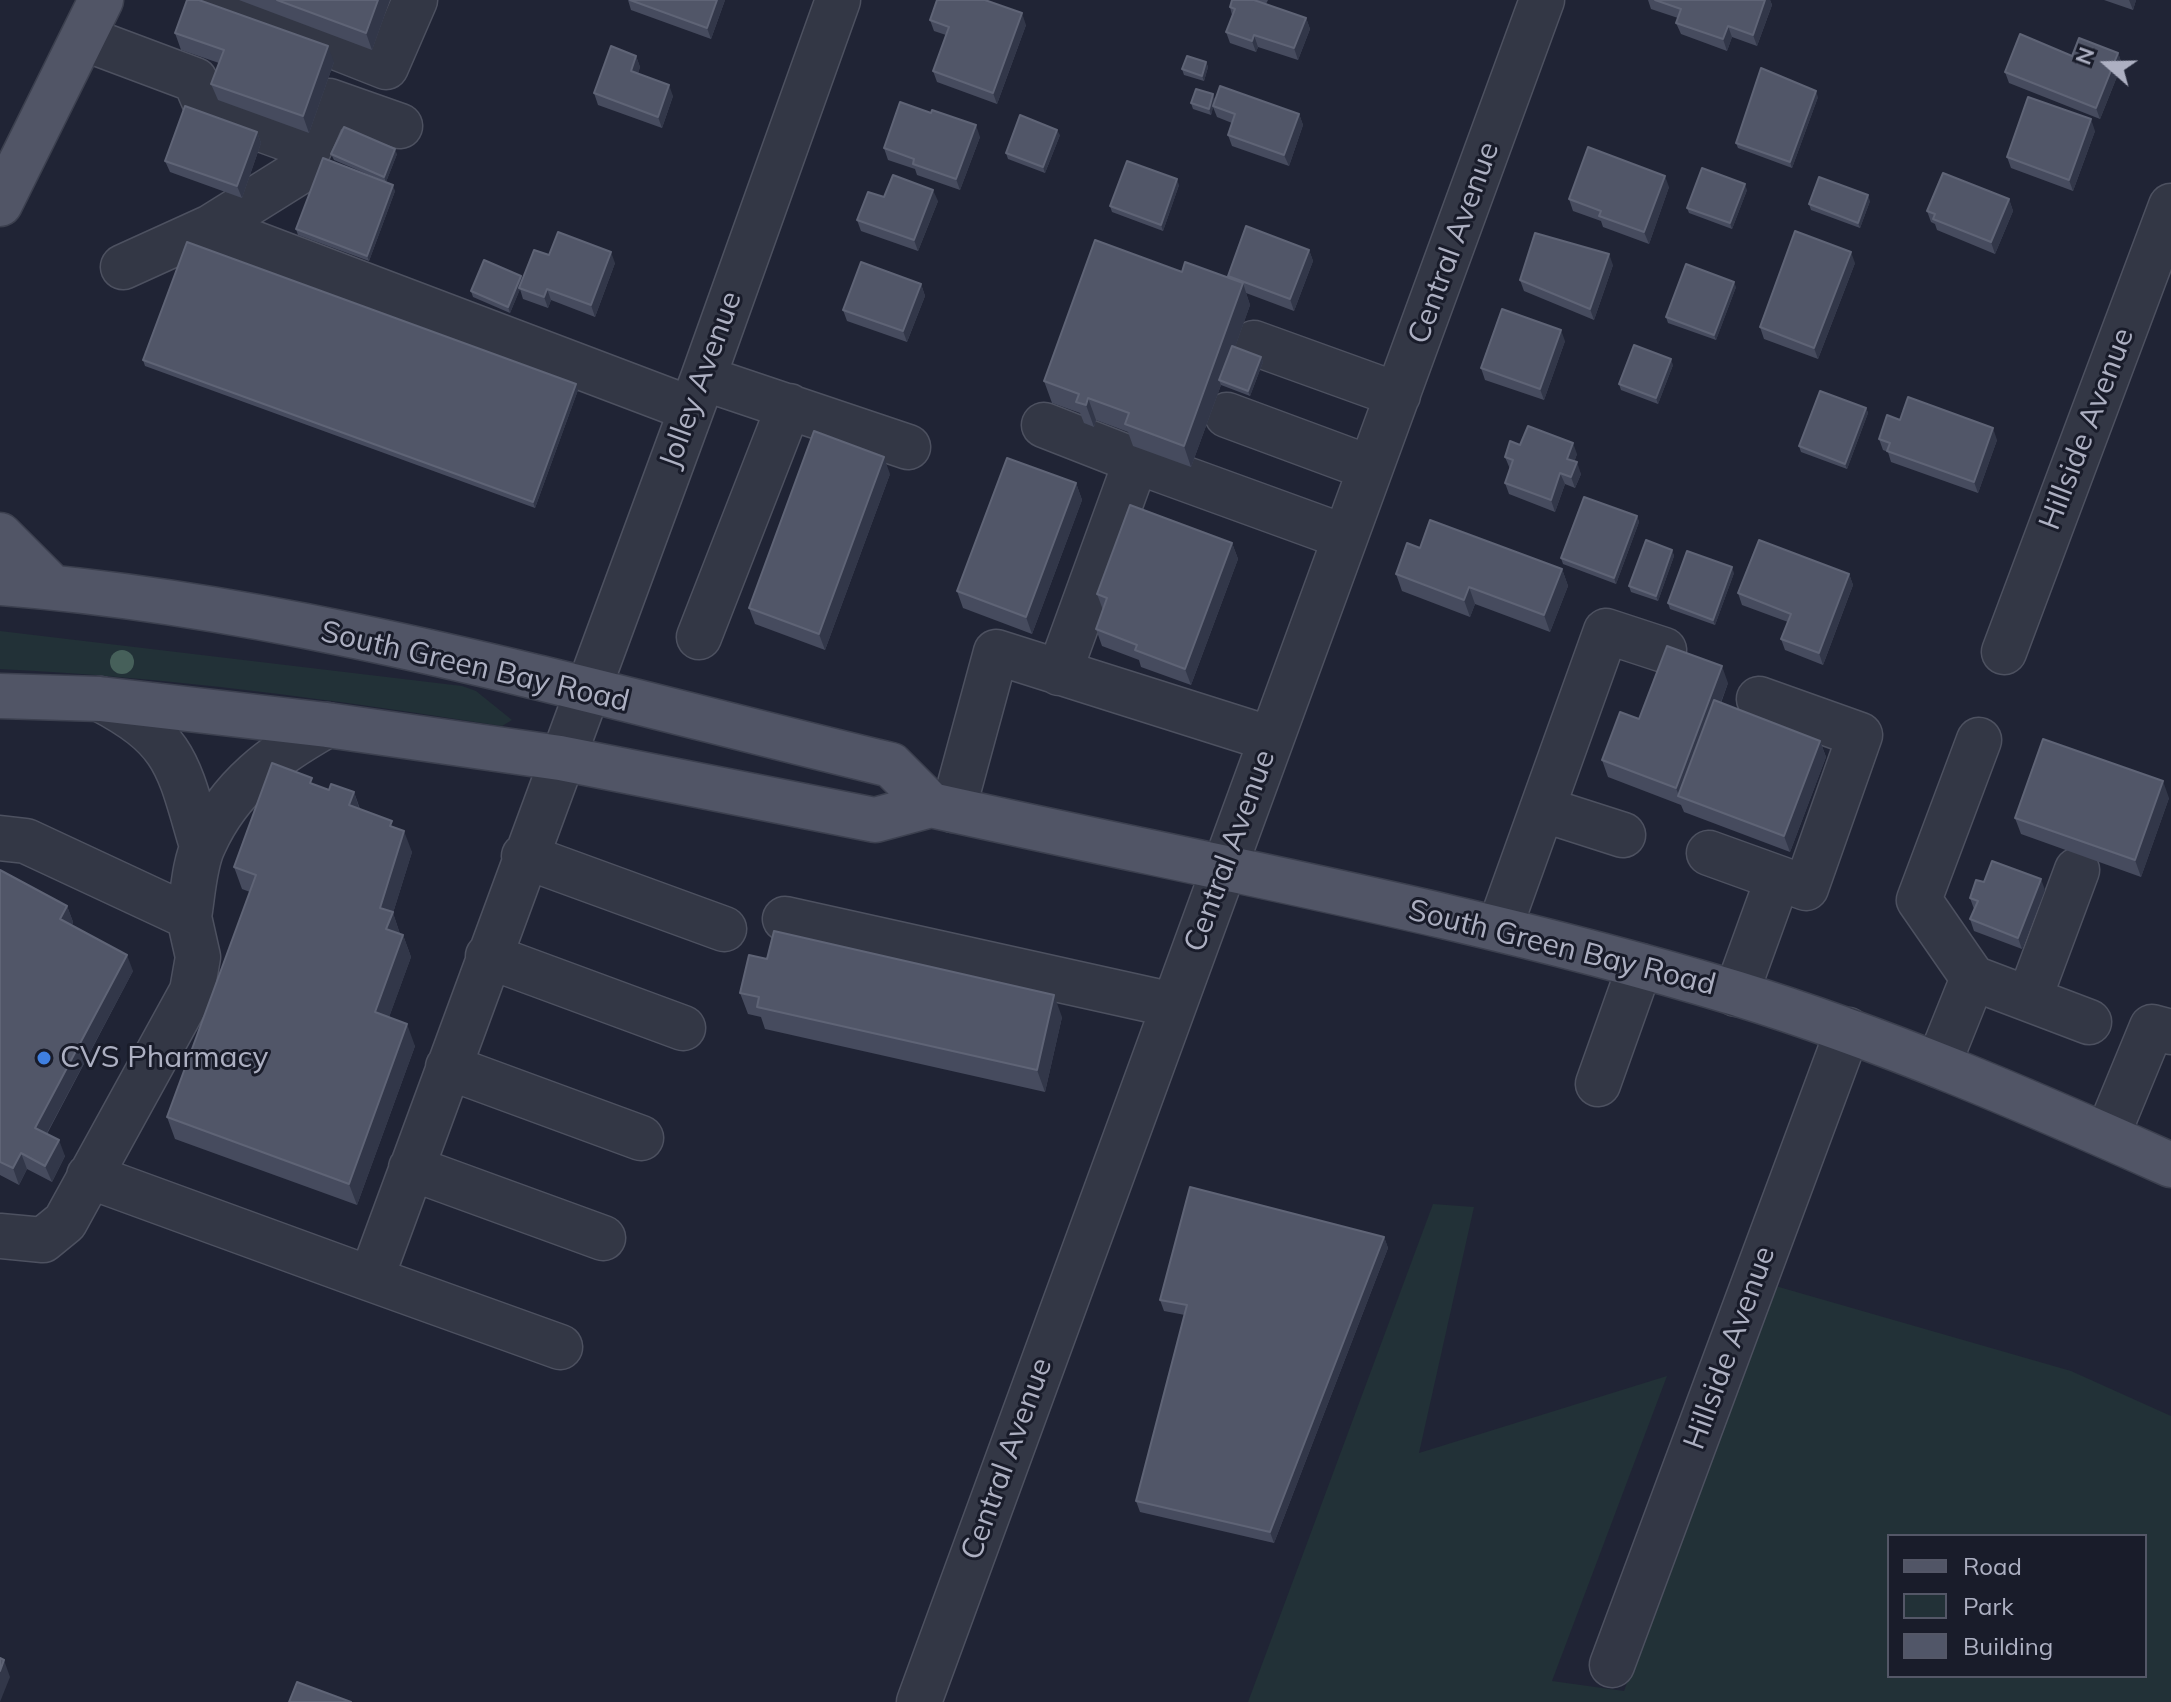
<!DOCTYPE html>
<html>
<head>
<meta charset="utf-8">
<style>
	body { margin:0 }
	#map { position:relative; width:2171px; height:1702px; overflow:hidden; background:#202435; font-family:Mulish,sans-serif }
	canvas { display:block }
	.legend { position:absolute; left:1887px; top:1534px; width:260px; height:144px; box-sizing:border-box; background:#191c2a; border:2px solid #545767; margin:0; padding:10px 14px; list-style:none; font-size:24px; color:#adb0c2 }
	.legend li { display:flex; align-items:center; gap:16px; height:40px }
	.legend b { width:40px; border:2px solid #545767 }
	.north { position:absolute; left:2067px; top:24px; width:80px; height:80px; -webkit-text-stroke:6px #191c2a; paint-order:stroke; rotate:290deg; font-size:22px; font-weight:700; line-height:32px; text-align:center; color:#adb0c2 }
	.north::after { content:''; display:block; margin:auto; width:28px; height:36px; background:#adb0c2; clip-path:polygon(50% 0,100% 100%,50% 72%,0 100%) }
</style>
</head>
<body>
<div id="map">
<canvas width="2171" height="1702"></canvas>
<ul class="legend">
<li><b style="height:10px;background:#515566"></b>Road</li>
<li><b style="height:22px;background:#223137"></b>Park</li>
<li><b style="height:22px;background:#515668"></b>Building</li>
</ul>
<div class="north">N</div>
</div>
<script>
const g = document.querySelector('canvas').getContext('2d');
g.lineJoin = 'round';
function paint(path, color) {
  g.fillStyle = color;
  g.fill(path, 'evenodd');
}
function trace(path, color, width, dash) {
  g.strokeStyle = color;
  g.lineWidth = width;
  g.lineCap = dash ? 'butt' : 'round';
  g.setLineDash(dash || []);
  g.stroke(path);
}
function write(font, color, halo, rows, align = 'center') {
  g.font = font + ' Mulish,sans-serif';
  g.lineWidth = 6;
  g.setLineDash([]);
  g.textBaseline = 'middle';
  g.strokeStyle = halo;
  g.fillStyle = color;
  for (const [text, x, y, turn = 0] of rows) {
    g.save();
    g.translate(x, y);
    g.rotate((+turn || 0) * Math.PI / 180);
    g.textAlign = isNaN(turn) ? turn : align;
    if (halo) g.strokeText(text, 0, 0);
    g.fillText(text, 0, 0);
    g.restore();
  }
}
paint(new Path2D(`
	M0 631 462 686 476 691 512 720 502 726C335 700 169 677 0 669Z
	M1433 1204 1474 1207 1419 1453 1667 1376 1552 1681 1624 1691 1772 1285 2071 1371 2171 1416V1702H1248ZM1889 1536H2145V1676H1889Z`), '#223137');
const minor = new Path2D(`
	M216 0 386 67 415 0
	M83 38 195 80 208 110 310 147
	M211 227 299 172 329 101 400 126
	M123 267 211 227 691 409
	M1254 343 1398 395
	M703 378 908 447
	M1227 415 1370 468
	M1044 425 1136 461 1059 673
	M1136 461 1345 537
	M699 637 789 406
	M2004 652 2171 206
	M100 699C178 740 178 766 202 846
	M1979 740 1919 900 1973 978 2089 1022
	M1542 809 1623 835
	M953 810 996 652 1271 739
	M0 838 26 841 189 917C193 894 194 864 204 844 230 786 274 755 327 725
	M1709 853 1806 888 1860 735 1759 699
	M524 856 724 929
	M785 919 1173 1005
	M1499 929 1606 631 1664 650
	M488 956 683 1028
	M1736 994 1778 878
	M2029 999 2077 870
	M1938 1065 1973 978
	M448 1067 641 1138
	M1598 1084 1640 966
	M2107 1136 2152 1027 2171 1032
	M411 1168 603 1238
	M89 1176 371 1279 703 378 838 0
	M0 1236 43 1240 65 1222 192 991 198 957 189 917
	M371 1279 560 1347
	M1612 1665 1848 1030
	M919 1702 1542 0`);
const major = new Path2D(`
	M0 204 101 0
	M0 535 52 587
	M0 583C300 606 599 695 891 765L931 805
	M0 696 100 699 327 725 560 758 875 820 931 805C1199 865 1471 913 1735 993 1885 1039 2028 1101 2171 1165`);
trace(minor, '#4d5160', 47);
trace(major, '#3c404f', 47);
trace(minor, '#333745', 44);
trace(major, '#515566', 44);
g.fillStyle = '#46605a';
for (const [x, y] of [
	[122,662]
]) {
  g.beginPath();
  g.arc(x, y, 12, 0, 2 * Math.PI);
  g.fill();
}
paint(new Path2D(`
	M239 0H390L372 50Z
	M628 0H725L711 39 631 10Z
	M1232 0H1268L1266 4 1306 18 1310 29 1298 60 1258 47 1256 52 1230 43 1226 32 1232 15 1230 7Z
	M1648 0H1770L1772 5 1757 46 1732 37 1727 51 1681 34 1676 23 1678 18 1651 9Z
	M2104 0H2136L2133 10Z
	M930 20 1026 25 997 104 937 82 933 71 946 35 934 31Z
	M175 33 334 62 309 133 218 100 211 84 219 63 181 50Z
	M2118 53 2122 64 2100 119 2009 83 2005 72Z
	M636 56 640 67 638 73 673 96 662 128 598 105 594 93Z
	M1206 62 1208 67 1204 81 1184 75 1182 69Z
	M1213 94 1215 100 1299 114 1303 125 1289 166 1232 146 1228 135 1232 123 1217 117 1213 107 1211 115 1193 109 1191 103Z
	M1818 97 1792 168 1738 148 1736 143Z
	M931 113 980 137 960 190 917 175 915 169 888 160 884 148Z
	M2095 131 2073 191 2011 168 2007 157Z
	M257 132 261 143 242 198 170 172 165 161Z
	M1060 135 1045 173 1008 159 1006 153Z
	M331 154H397L386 182 395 191 369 261 298 235 296 229 381 180 334 160Z
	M1179 185 1163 231 1112 212 1110 206Z
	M1669 187 1649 244 1603 227 1601 221 1573 211 1569 199Z
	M1747 190 1732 229 1689 213 1687 208Z
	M2009 199 2013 211 1995 254 1937 230 1935 224 1931 222 1927 211Z
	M938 201 918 251 861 231 857 220Z
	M1870 201 1860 228 1811 210 1809 204Z
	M1309 250 1313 261 1294 311 1246 293 1250 305 1235 347 1261 357 1263 362 1250 396 1221 385 1191 467 1133 446 1128 432 1096 420 1094 427 1084 423 1080 413 1052 403 1044 381 1182 272 1229 278 1228 276Z
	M549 255 615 263 595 317 551 300 548 308 523 299 520 289 510 313 473 297 471 291 522 280Z
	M1855 263 1818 359 1764 339 1760 327Z
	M1613 265 1594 320 1524 291 1520 280Z
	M921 284 925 296 907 342 847 321 843 310Z
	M1736 287 1716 340 1668 323 1666 317Z
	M1565 341 1544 400 1485 380 1481 368Z
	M143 360 578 390 535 508 145 366Z
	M1673 365 1658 404 1621 390 1619 384Z
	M1866 408 1868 413 1847 469 1801 452 1799 446Z
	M1900 420 1997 440 1978 493 1891 462 1888 452 1883 450 1879 439Z
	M1520 445 1577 454 1574 462 1581 474 1575 488 1565 484 1555 512 1509 494 1505 483 1510 469 1505 457Z
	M890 474 825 650 755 624 749 608Z
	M1076 483 1082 500 1032 634 963 608 957 591Z
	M1637 516 1639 522 1616 584 1563 564 1561 558Z
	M1232 543 1238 559 1191 685 1141 667 1139 660 1102 646 1096 629 1103 610 1097 594Z
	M1420 548 1562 569 1568 586 1550 632 1475 604 1470 617 1402 591 1396 574Z
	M1672 550 1674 556 1658 601 1631 592 1629 586Z
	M1734 573 1715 625 1670 609 1668 603Z
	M1849 574 1853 585 1823 665 1785 650 1781 639 1788 622 1742 605 1738 593Z
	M1728 683 1721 703 1820 741 1826 757 1790 852 1684 812 1681 805 1608 777 1602 760 1639 719Z
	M314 785 329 790 354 792 360 809 394 827 412 852 393 913 400 934 403 935 411 957 389 1017 415 1046 357 1205 175 1139 167 1117 250 892 242 889 234 867Z
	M2169 798 2141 877 2021 834 2015 818Z
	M0 870 67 906 73 922 72 925 133 971 47 1134 65 1156 52 1182 27 1169 19 1185 0 1175Z
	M1984 882 2045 890 2022 949 1974 931 1970 919 1974 909 1970 898Z
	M740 993 1062 1017 1045 1092 765 1029 761 1017 748 1014Z
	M1384 1237 1388 1248 1274 1543 1140 1512 1136 1501 1185 1315 1164 1311 1160 1300Z`), '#464b5e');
paint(new Path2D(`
	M378 0H390L372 50 366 33Z
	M717 0H725L711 39 707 28Z
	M1765 0H1770L1772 5 1757 46 1753 35Z
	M2129 0H2136L2133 10Z
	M1022 13 1026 25 997 104 993 93Z
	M1306 18 1310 29 1298 60 1294 48Z
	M1728 26 1732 37 1727 51 1723 39Z
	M1254 35 1258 47 1256 52 1252 41Z
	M328 46 334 62 309 133 303 116Z
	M2118 53 2122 64 2100 119 2096 108Z
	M636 56 640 67 635 82 631 71Z
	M1206 62 1208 67 1204 81 1202 76Z
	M669 85 673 96 662 128 658 117Z
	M1816 91 1818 97 1792 168 1790 162Z
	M1213 94 1215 100 1211 115 1209 109Z
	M1299 114 1303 125 1289 166 1284 155Z
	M2091 119 2095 131 2073 191 2069 180Z
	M976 125 980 137 960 190 956 179Z
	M1057 130 1060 135 1045 173 1043 167Z
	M257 132 261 143 242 198 237 186Z
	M395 149 397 154 386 182 384 177Z
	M1665 176 1669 187 1649 244 1644 232Z
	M1177 179 1179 185 1163 231 1161 225Z
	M1745 184 1747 190 1732 229 1730 223Z
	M393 185 395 191 369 261 367 256Z
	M933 190 938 201 918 251 914 240Z
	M1868 195 1870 201 1860 228 1858 223Z
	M2009 199 2013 211 1995 254 1991 242Z
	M1309 250 1313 261 1294 311 1290 299Z
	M611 252 615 263 595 317 591 305Z
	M1851 252 1855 263 1818 359 1814 348Z
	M1609 254 1613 265 1594 320 1590 309Z
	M521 276 523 282 510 313 508 307Z
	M1734 282 1736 287 1716 340 1714 335Z
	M1243 283 1250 305 1223 381 1219 380 1221 385 1191 467 1184 446Z
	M921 284 925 296 907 342 903 331Z
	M547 289 551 300 548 308 544 297Z
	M1561 330 1565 341 1544 400 1540 389Z
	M1261 357 1263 362 1250 396 1248 391Z
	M1671 359 1673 365 1658 404 1656 398Z
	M576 384 578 390 535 508 533 502Z
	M1088 398 1096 420 1094 427 1086 405Z
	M1866 408 1868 413 1847 469 1845 464Z
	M1993 428 1997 440 1978 493 1974 482Z
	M1573 443 1577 454 1571 470 1567 459Z
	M884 457 890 474 825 650 819 634Z
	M1577 462 1581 474 1575 488 1571 477Z
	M1560 473 1565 484 1555 512 1551 500Z
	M1076 483 1082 500 1032 634 1026 617Z
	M1637 516 1639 522 1616 584 1614 578Z
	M1232 543 1238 559 1191 685 1185 669Z
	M1672 550 1674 556 1658 601 1656 596Z
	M1732 567 1734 573 1715 625 1713 620Z
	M1562 569 1568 586 1550 632 1544 615Z
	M1849 574 1853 585 1823 665 1819 653Z
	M1469 587 1475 604 1470 617 1464 600Z
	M1722 666 1728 683 1685 798 1679 796 1676 788Z
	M1820 741 1826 757 1790 852 1784 836Z
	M2163 781 2169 798 2141 877 2135 860Z
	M354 792 361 814 349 805Z
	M404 831 412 852 393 913 400 934 394 951 380 908Z
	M2041 879 2045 890 2022 949 2018 938Z
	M67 906 73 922 66 935 60 919Z
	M403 935 411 957 383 1034 375 1012Z
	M127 955 133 971 41 1144 35 1128Z
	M1054 995 1062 1017 1045 1092 1037 1070Z
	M407 1024 415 1046 357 1205 349 1184Z
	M59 1140 65 1156 52 1182 45 1166Z
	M21 1153 27 1169 19 1185 13 1168Z
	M1384 1237 1388 1248 1274 1543 1270 1532Z
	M4 1660 10 1677 0 1702V1671Z`), '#323749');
const building = new Path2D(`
	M187 0H199L328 46 303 116 211 84 224 50 175 33Z
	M277 0H378L366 33Z
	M630 0H717L707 28Z
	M937 0H985L1022 13 993 93 933 71 949 27 930 20Z
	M1232 0H1254L1306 18 1294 48 1254 35 1252 41 1226 32 1235 9 1230 7Z
	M1655 0H1765L1753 35 1728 26 1723 39 1676 23 1681 9Z
	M2020 34 2072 56 2079 38 2118 53 2096 108 2005 72Z
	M611 46 636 56 631 71 669 85 658 117 594 93Z
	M1187 56 1206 62 1202 76 1182 69Z
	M1761 68 1816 91 1790 162 1736 143Z
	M1220 86 1299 114 1284 155 1228 135 1235 114 1213 106Z
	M1196 89 1213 94 1209 109 1191 103Z
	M2028 97 2091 119 2069 180 2007 157Z
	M900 102 931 113 932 110 976 125 956 179 913 164 914 159 884 148Z
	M185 106 257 132 237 186 165 161Z
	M1020 115 1057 130 1043 167 1006 153Z
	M344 127 395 149 384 177 331 154Z
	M1588 147 1665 176 1644 232 1599 216 1601 211 1569 199Z
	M323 158 393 185 367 256 296 229Z
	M1127 161 1177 179 1161 225 1110 206Z
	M1702 168 1745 184 1730 223 1687 208Z
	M1943 173 2009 199 1991 242 1933 219 1935 214 1927 211Z
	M893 175 933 190 914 240 857 220 868 192 884 197Z
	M1819 177 1868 195 1858 223 1809 204Z
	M1246 226 1309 250 1290 299 1228 276Z
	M1795 231 1851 252 1814 348 1760 327Z
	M558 232 611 252 591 305 547 289 544 297 519 288 534 250 549 255Z
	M1535 233 1609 254 1590 309 1520 280Z
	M1095 240 1182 272 1185 262 1243 283 1184 446 1125 424 1129 413 1088 398 1086 405 1076 402 1079 394 1044 381Z
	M187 242 576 384 533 502 143 360Z
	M484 260 521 276 508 307 471 291Z
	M861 262 921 284 903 331 843 310Z
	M1686 264 1734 282 1714 335 1666 317Z
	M1502 309 1561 330 1540 389 1481 368Z
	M1634 345 1671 359 1656 398 1619 384Z
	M1232 346 1261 357 1248 391 1219 380Z
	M1820 391 1866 408 1845 464 1799 446Z
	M1908 397 1993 428 1974 482 1887 451 1890 443 1879 439 1887 415 1900 420Z
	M1528 426 1573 443 1567 459 1577 462 1571 477 1560 473 1551 500 1505 483 1513 460 1505 457 1510 441 1520 445Z
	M814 431 884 457 819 634 749 608Z
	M1007 458 1076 483 1026 617 957 591Z
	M1584 497 1637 516 1614 578 1561 558Z
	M1130 505 1232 543 1185 669 1135 650 1137 645 1096 629 1107 598 1097 594Z
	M1430 520 1562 569 1544 615 1469 587 1464 600 1396 574 1407 543 1420 548Z
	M1646 540 1672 550 1656 596 1629 586Z
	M1759 540 1849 574 1819 653 1781 639 1791 614 1738 593Z
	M1687 551 1732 567 1713 620 1668 603Z
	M1667 646 1722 666 1676 788 1602 760 1620 712 1639 719Z
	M1714 700 1820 741 1784 836 1678 796Z
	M2043 739 2163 781 2135 860 2015 818Z
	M272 763 312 778 310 783 329 790 331 784 354 792 349 805 392 821 390 826 404 831 380 908 393 912 386 929 403 935 375 1012 407 1024 349 1184 167 1117 256 875 234 867Z
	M1992 861 2041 879 2018 938 1970 919 1978 901 1970 898 1976 880 1984 882Z
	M0 870 67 906 60 919 127 955 35 1128 59 1140 45 1166 21 1153 13 1168 0 1162Z
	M774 931 1054 995 1037 1070 757 1007 759 997 740 993 749 955 767 959Z
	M1190 1187 1384 1237 1270 1532 1136 1501 1187 1305 1160 1300Z
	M0 1658 4 1660 0 1671Z
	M297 1682 351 1702H289Z`);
paint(building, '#515668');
trace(building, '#5f6476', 2);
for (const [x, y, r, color] of [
	[44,1058,8,"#3f7fe0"]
]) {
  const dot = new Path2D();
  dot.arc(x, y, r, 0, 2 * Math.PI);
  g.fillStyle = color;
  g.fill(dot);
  trace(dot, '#191c2a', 3);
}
write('30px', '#adb0c2', '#191c2a', [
	["Central Avenue",1454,243,-70],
	["Jolley Avenue",701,380,-70],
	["Hillside Avenue",2087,429,-69],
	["South Green Bay Road",475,667,13],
	["Central Avenue",1230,851,-70],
	["South Green Bay Road",1562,948,14],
	["Hillside Avenue",1730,1348,-70],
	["Central Avenue",1007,1459,-70]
]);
write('30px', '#adb0c2', '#191c2a', [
	["CVS Pharmacy",60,1058]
], 'left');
</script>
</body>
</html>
